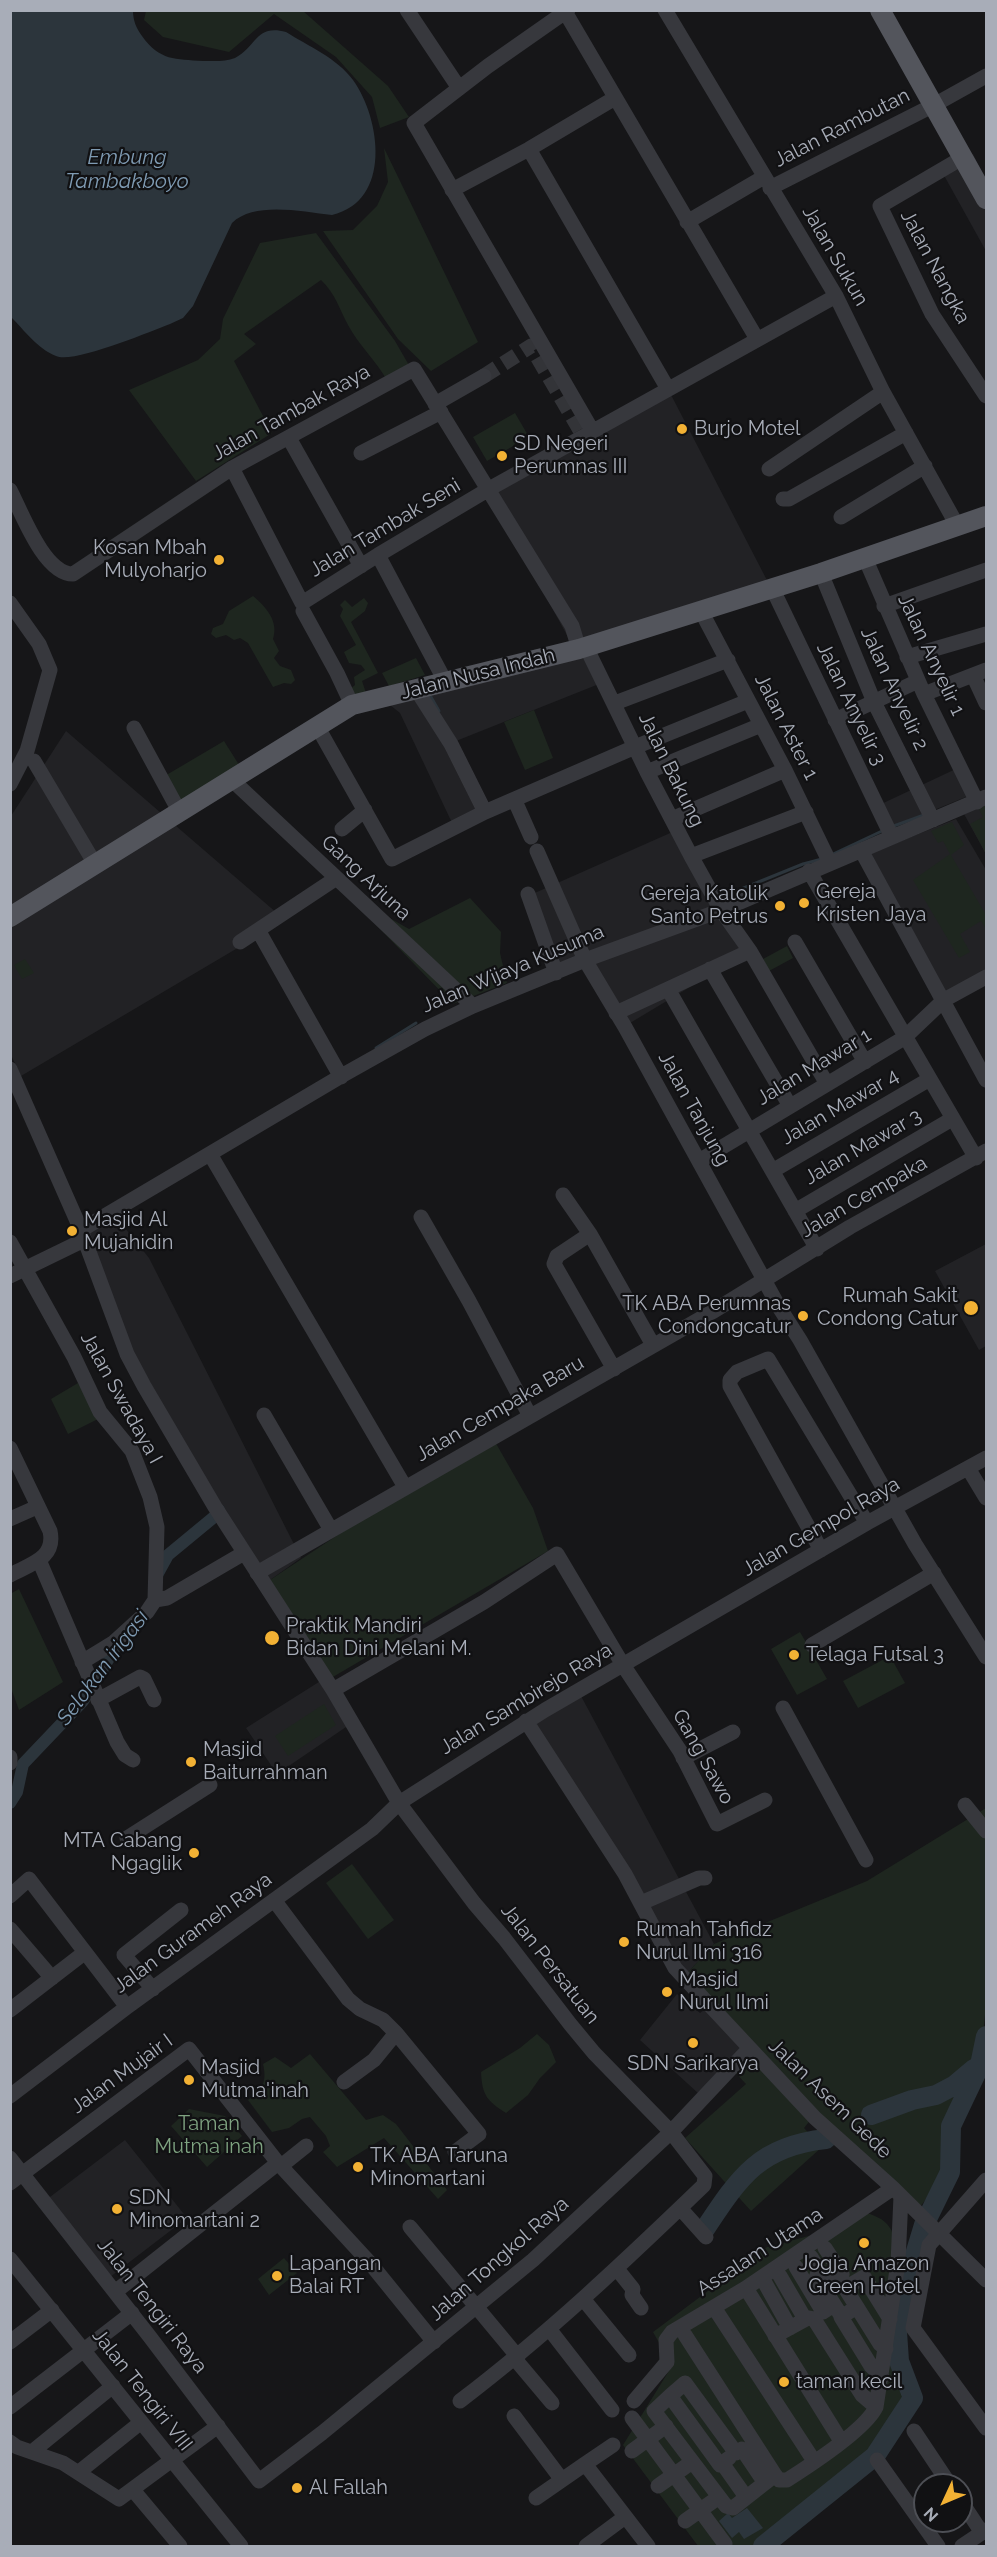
<!DOCTYPE html>
<html>
<head>
<meta charset="utf-8">
<style>
	body { margin:0 }
	#map { position:relative; width:997px; height:2557px; overflow:hidden; background:#161618; font-family:Raleway,sans-serif }
	canvas { display:block }
	.frame { position:absolute; inset:0; border:12px solid #a8adb8; pointer-events:none }
	.north { position:absolute; left:913px; top:2473px; width:60px; height:60px; box-sizing:border-box; background:#111113; border:2px solid #4d4f55; border-radius:50%; rotate:226deg; font-size:16px; font-weight:700; line-height:24px; text-align:center; color:#a8adb8 }
	.north::after { content:''; display:block; margin:auto; width:21px; height:27px; background:#f2b134; clip-path:polygon(50% 0,100% 100%,50% 72%,0 100%) }
</style>
</head>
<body>
<div id="map">
<canvas width="997" height="2557"></canvas>
<div class="frame"></div>
<div class="north">N</div>
</div>
<script>
const g = document.querySelector('canvas').getContext('2d');
g.lineJoin = 'round';
function paint(path, color) {
  g.fillStyle = color;
  g.fill(path, 'evenodd');
}
function trace(path, color, width, dash) {
  g.strokeStyle = color;
  g.lineWidth = width;
  g.lineCap = dash ? 'butt' : 'round';
  g.setLineDash(dash || []);
  g.stroke(path);
}
function write(font, color, halo, rows, align = 'center') {
  g.font = font + ' Raleway,sans-serif';
  g.lineWidth = 4.5;
  g.setLineDash([]);
  g.textBaseline = 'middle';
  g.strokeStyle = halo;
  g.fillStyle = color;
  for (const [text, x, y, turn = 0] of rows) {
    g.save();
    g.translate(x, y);
    g.rotate((+turn || 0) * Math.PI / 180);
    g.textAlign = isNaN(turn) ? turn : align;
    if (halo) g.strokeText(text, 0, 0);
    g.fillText(text, 0, 0);
    g.restore();
  }
}
paint(new Path2D(`
	M973 154 986 180V251L941 170Z
	M668 389 771 588 586 651 604 682 451 743 484 814 454 827 400 713 380 697 574 648 490 495Z
	M66 731 285 920 21 1076 11 1055V816Z
	M960 767 973 794 888 829 877 806Z
	M986 804V854L964 814Z
	M956 819 986 870V973L944 997 866 855Z
	M677 830 745 954 625 1026 584 957 554 967 528 896Z
	M109 1208 149 1258 301 1558 270 1580 160 1414 72 1223Z
	M986 1244V1346L979 1350 935 1271Z
	M322 1680 349 1725 277 1774 246 1728Z
	M581 1696 714 1944 682 1979 534 1722Z
	M677 1994 700 2013 707 2008 746 2047 699 2094 640 2040Z
	M125 2140 187 2218 110 2277 46 2200Z`), '#222225');
paint(new Path2D(`
	M146 11H303L388 86 409 117 380 128 372 97 336 57 274 14 229 52 163 37 144 20Z
	M384 148 478 342 431 371 398 339 323 231 353 230 377 206 388 182Z
	M316 233 395 341 410 367 387 380C376 361 358 344 348 325 339 308 335 293 321 280L244 334 256 344 234 361 272 433 196 481 129 390 198 360 220 339 223 319 260 243Z
	M515 413 529 437 487 461 473 437Z
	M253 596C266 607 279 621 273 639L279 651 274 658 280 666 291 670 295 680 291 684 284 683 273 687 248 643 240 638 234 640 226 635 216 638 211 634 213 628 223 624 229 611Z
	M364 598 368 603 365 611 351 622 378 673 362 681 366 693 349 699 348 691 355 685 354 677 365 670 361 665 349 663 344 652 356 645 340 616 343 609 340 605 345 600 352 607Z
	M416 658 425 675 389 686 382 673Z
	M534 710 553 758 525 770 504 722Z
	M224 741 241 768 179 805 163 777Z
	M986 804V854L970 824 983 817 978 807Z
	M952 822 964 845 951 855 986 915V929L981 921 960 934 970 952 959 958 913 880 950 854 943 841 938 843 931 831Z
	M344 892 409 929 470 898 501 932 500 953 507 983 453 1004Z
	M787 946 793 958 769 971 763 959Z
	M25 959 34 973 22 979 14 965Z
	M78 1383 98 1419 68 1434 51 1399Z
	M494 1440 533 1508 548 1551 326 1681 270 1580 404 1491Z
	M19 1589 63 1682 19 1710 11 1688 10 1594Z
	M800 1632 827 1679 797 1695 771 1649Z
	M890 1656 905 1683 858 1708 843 1681Z
	M324 1704 336 1725 288 1756 275 1736Z
	M986 1808V2005L980 2065 950 2126 949 2172 918 2209 682 1979 714 1944 867 1881Z
	M352 1864 394 1920 368 1939 326 1883Z
	M537 2034 549 2045 556 2062 540 2078 528 2095 506 2113C487 2101 482 2095 481 2072L520 2048Z
	M748 2052 812 2118 804 2128 822 2147 751 2211 685 2138 746 2084 729 2066Z
	M310 2054 366 2120 383 2115 396 2124 447 2190 438 2199 384 2138 337 2167 323 2152 330 2146 326 2136 310 2117 302 2119 289 2128 272 2132 248 2100C263 2090 267 2081 263 2064L275 2057 291 2068Z
	M189 2109 225 2116 242 2136 207 2167 171 2126Z
	M863 2212C873 2215 884 2218 890 2228 905 2251 894 2329 898 2359 900 2372 908 2386 913 2398L875 2456 763 2546H698L623 2445 672 2366 653 2332 767 2247 820 2233Z
	M284 2258 297 2273 269 2295 258 2279Z`), '#1e261f');
paint(new Path2D(`
	M10 11H133C133 20 136 28 142 36 160 61 175 59 203 61 213 61 226 62 235 58 257 47 255 24 286 32 308 46 337 58 353 80 381 119 392 201 332 215 302 212 255 201 232 223L193 306 183 318 170 324C149 332 73 364 56 356 38 349 24 330 11 317Z
	M747 2508 763 2528 744 2539 739 2532 732 2538 719 2521 728 2513 732 2518Z`), '#2c353c');
trace(new Path2D(`
	M426 698 431 697 439 711
	M891 827 924 815
	M831 855 882 831
	M719 898 803 864 822 859
	M376 1048 416 1023`), '#2c353c', 3);
trace(new Path2D(`
	M157 1575 168 1555 214 1517 219 1510
	M10 1803 17 1792 23 1764 83 1701 93 1686 120 1639`), '#2c353c', 12);
trace(new Path2D(`
	M871 2115 912 2100 936 2095 955 2085 974 2069
	M705 2229C740 2176 760 2146 826 2139
	M763 2546 875 2456 913 2398 899 2361 897 2332 914 2258 924 2225 950 2172 951 2126 980 2065 986 2036`), '#2c353c', 20);
trace(new Path2D(`
	M484 376 531 346 584 437`), '#333438', 15, [15, 8]);
trace(new Path2D(`
	M407 10 459 88
	M564 10 757 339
	M568 10 488 66 414 123 593 432
	M665 10 836 296 883 392 958 527
	M529 149 668 389
	M962 158 880 206 932 314 986 396
	M770 188 934 105 986 76
	M452 190 529 149 615 98
	M687 222 764 177
	M435 404 484 376
	M289 438 361 566
	M361 453 441 412
	M232 468 302 603 378 555 489 489 836 296
	M769 469 883 392
	M10 490C22 513 44 574 73 574L232 468 414 369 572 626 579 649
	M783 499H789L906 433
	M841 517 925 466
	M378 555 445 681
	M865 558 924 694 977 802
	M821 573 874 702 933 820
	M775 588 776 596 892 837
	M10 603 39 644 50 670 27 751 10 784
	M884 606 986 570
	M303 611 337 673 352 705
	M701 611 785 770 830 863
	M586 647 647 772 691 856 721 910 750 951 827 1084
	M907 657 986 634
	M973 675 986 703
	M416 689 451 744 485 812
	M924 694 986 670
	M615 703 728 660
	M835 720 918 681
	M317 726 392 859 485 812 635 747 748 701
	M134 728 179 811
	M34 761 95 864
	M647 772 761 725
	M231 779 473 1006
	M515 801 531 837
	M672 819 785 770
	M342 829 365 810
	M861 850 986 1080
	M537 851 585 960 625 1027 779 1307 800 1340 915 1544 986 1657
	M691 856 806 812
	M809 871 976 1158
	M528 894 556 973
	M258 930 341 1077
	M240 942 335 879
	M795 942 865 1062
	M710 969 790 1106
	M668 989 817 1249
	M616 1013 750 951
	M10 1069 81 1230 127 1354 144 1386 215 1507 333 1690 399 1803 474 1903 504 1938 570 2024 594 2053 671 2132 705 2176 704 2185C624 2262 548 2334 460 2401
	M210 1154 405 1487
	M699 1161 904 1038 944 1000 986 977
	M774 1170 928 1080
	M563 1195 590 1234 653 1345
	M795 1211 952 1119
	M421 1217 469 1301 530 1416
	M81 1230 343 1075 425 1029 473 1006 585 960 719 911 986 797
	M590 1234 557 1256 554 1264 614 1369
	M10 1242 74 1357 100 1412 132 1451 150 1497 157 1527 155 1600 147 1612 113 1643 82 1662
	M10 1276 84 1240
	M264 1415 331 1530
	M10 1448 50 1531C56 1558 31 1564 10 1575
	M968 1468 986 1498
	M10 1519 37 1507
	M821 1550 730 1386V1380L737 1372 768 1359 867 1523
	M39 1560 117 1742 125 1755 133 1760
	M257 1573 712 1312 850 1227 986 1151
	M155 1600 167 1598 244 1553
	M812 1645 934 1573
	M333 1690 484 1602 557 1554 623 1665 680 1751 717 1824 765 1800
	M98 1700 140 1677 144 1679 154 1700
	M783 1708 866 1860
	M526 1721 625 1874 675 1968 815 2118 893 2188 986 2280
	M10 1757V1763
	M683 1758 733 1732
	M965 1805 986 1831
	M127 1838 210 1785
	M10 1896 29 1879 127 2007
	M274 1900 348 1999 360 2009 383 2020 396 2033 479 2134 455 2152
	M641 1903 699 1878H705
	M10 1929 52 1978
	M153 1989 124 1955 181 1910
	M10 2010 84 1953
	M344 2082 374 2060 396 2033
	M10 2096 127 2007 372 1829 399 1803 545 1710 867 1523 986 1458
	M10 2158 150 2337 259 2481 322 2433 533 2260 671 2132 749 2049
	M281 2166 306 2146
	M986 2180 929 2245 913 2328 986 2428
	M10 2183 189 2049 278 2163 370 2263 434 2342
	M680 2208 706 2237
	M410 2227 518 2357
	M825 2248 842 2274 839 2277 845 2288 864 2277 890 2319
	M811 2257 820 2272 817 2275 824 2286
	M10 2259 241 2546
	M796 2267 823 2312 834 2305
	M617 2269 633 2289 632 2295 641 2308
	M780 2276 805 2319
	M839 2277 823 2287 840 2314
	M765 2283 790 2328
	M845 2288 880 2344 886 2349
	M115 2292 278 2163
	M749 2293 841 2441
	M584 2300 629 2355
	M857 2307 841 2317 871 2366 882 2377
	M717 2312 814 2461
	M550 2330 612 2410
	M685 2335 775 2475 779 2480H787C809 2466 866 2429 876 2407L898 2263 901 2196
	M775 2336 808 2318 814 2319 862 2395 876 2407
	M10 2342 52 2310
	M515 2359 552 2403
	M670 2396 685 2383 736 2453 742 2449 765 2483
	M634 2401 667 2362 666 2340 672 2332 746 2288 893 2188
	M10 2407 132 2313
	M514 2416 562 2480
	M632 2418 725 2544
	M914 2431 950 2485
	M10 2442 17 2447 63 2463 119 2499 218 2426
	M33 2451 113 2386
	M632 2451 666 2426
	M729 2458 722 2463 746 2497
	M877 2460 938 2546
	M585 2464 613 2445
	M720 2465 670 2396 654 2411 726 2506 733 2508 775 2475
	M79 2472 140 2423
	M658 2486 692 2462
	M133 2490 180 2546
	M536 2498 585 2464 648 2546
	M961 2501 982 2533
	M685 2521 719 2497
	M586 2546 625 2517
	M962 2546 986 2530`), '#37383d', 15);
trace(new Path2D(`
	M880 10 986 199
	M10 917 352 705 579 649 821 573 986 516`), '#53555c', 20);
for (const [x, y, r, color] of [
	[682,429,6,"#f2b134"],
	[502,456,6,"#f2b134"],
	[219,560,6,"#f2b134"],
	[804,903,6,"#f2b134"],
	[780,906,6,"#f2b134"],
	[72,1231,6,"#f2b134"],
	[971,1308,8,"#f2b134"],
	[803,1316,6,"#f2b134"],
	[272,1638,8,"#f2b134"],
	[794,1655,6,"#f2b134"],
	[191,1762,6,"#f2b134"],
	[194,1853,6,"#f2b134"],
	[624,1942,6,"#f2b134"],
	[667,1992,6,"#f2b134"],
	[693,2043,6,"#f2b134"],
	[189,2080,6,"#f2b134"],
	[358,2167,6,"#f2b134"],
	[117,2209,6,"#f2b134"],
	[864,2243,6,"#f2b134"],
	[277,2276,6,"#f2b134"],
	[784,2382,6,"#f2b134"],
	[297,2488,6,"#f2b134"]
]) {
  const dot = new Path2D();
  dot.arc(x, y, r, 0, 2 * Math.PI);
  g.fillStyle = color;
  g.fill(dot);
  trace(dot, '#111113', 2);
}
write('20px', '#a8adb8', '#111113', [
	["Jalan Rambutan",842,128,-27],
	["Jalan Sukun",835,256,60],
	["Jalan Nangka",935,267,62],
	["Jalan Tambak Raya",291,413,-29],
	["Jalan Tambak Seni",385,528,-31],
	["Jalan Anyelir 1",931,655,65],
	["Jalan Nusa Indah",478,674,-14],
	["Jalan Anyelir 2",894,689,65],
	["Jalan Anyelir 3",851,704,64],
	["Jalan Aster 1",786,727,63],
	["Jalan Bakung",671,770,64],
	["Gang Arjuna",366,878,43],
	["Jalan Wijaya Kusuma",513,969,-23],
	["Jalan Mawar 1",814,1067,-31],
	["Jalan Mawar 4",840,1107,-30],
	["Jalan Tanjung",694,1109,61],
	["Jalan Mawar 3",863,1147,-30],
	["Jalan Cempaka",864,1197,-30],
	["Jalan Swadaya I",121,1398,61],
	["Jalan Cempaka Baru",500,1409,-30],
	["Jalan Gempol Raya",821,1527,-30],
	["Jalan Sambirejo Raya",526,1699,-31],
	["Gang Sawo",703,1757,61],
	["Jalan Gurameh Raya",193,1933,-36],
	["Jalan Persatuan",550,1964,52],
	["Jalan Mujair I",122,2074,-36],
	["Jalan Asem Gede",830,2099,44],
	["Assalam Utama",760,2252,-33],
	["Jalan Tongkol Raya",499,2259,-41],
	["Jalan Tengiri Raya",152,2306,52],
	["Jalan Tengiri VIII",142,2390,52]
]);
write('20px', '#a8adb8', '#111113', [
	["Burjo Motel",694,429],
	["SD Negeri",514,444],
	["Perumnas III",514,467],
	["Kosan Mbah",207,548,"right"],
	["Mulyoharjo",207,571,"right"],
	["Gereja",816,892],
	["Kristen Jaya",816,915],
	["Gereja Katolik",768,894,"right"],
	["Santo Petrus",768,917,"right"],
	["Masjid Al",84,1220],
	["Mujahidin",84,1243],
	["Rumah Sakit",958,1296,"right"],
	["Condong Catur",958,1319,"right"],
	["TK ABA Perumnas",791,1304,"right"],
	["Condongcatur",791,1327,"right"],
	["Praktik Mandiri",286,1626],
	["Bidan Dini Melani M.",286,1649],
	["Telaga Futsal 3",806,1655],
	["Masjid",203,1750],
	["Baiturrahman",203,1773],
	["MTA Cabang",182,1841,"right"],
	["Ngaglik",182,1864,"right"],
	["Rumah Tahfidz",636,1930],
	["Nurul Ilmi 316",636,1953],
	["Masjid",679,1980],
	["Nurul Ilmi",679,2003],
	["SDN Sarikarya",693,2064,"center"],
	["Masjid",201,2068],
	["Mutma'inah",201,2091],
	["TK ABA Taruna",370,2156],
	["Minomartani",370,2179],
	["SDN",129,2198],
	["Minomartani 2",129,2221],
	["Lapangan",289,2264],
	["Balai RT",289,2287],
	["Jogja Amazon",864,2264,"center"],
	["Green Hotel",864,2287,"center"],
	["taman kecil",796,2382],
	["Al Fallah",309,2488]
], 'left');
write('20px', '#7fa381', '#111113', [
	["Taman",209,2124],
	["Mutma inah",209,2147]
]);
write('italic 21px', '#7f9bb3', '#111113', [
	["Embung",127,158],
	["Tambakboyo",127,182],
	["Selokan irigasi",103,1668,-53]
]);
</script>
</body>
</html>
